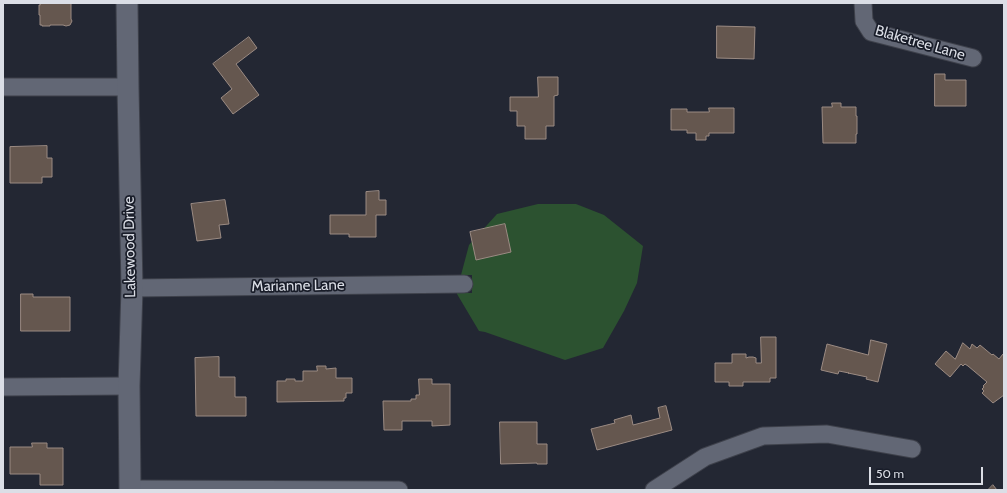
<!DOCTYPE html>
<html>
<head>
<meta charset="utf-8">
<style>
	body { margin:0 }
	#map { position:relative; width:1007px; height:493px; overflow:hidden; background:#232733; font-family:Cabin,sans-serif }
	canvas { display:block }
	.frame { position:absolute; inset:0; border:4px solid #dbdee6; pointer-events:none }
	.scale { position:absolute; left:869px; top:467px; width:114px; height:18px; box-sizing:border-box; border:2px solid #dbdee6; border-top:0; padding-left:5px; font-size:12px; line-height:14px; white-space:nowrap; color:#dbdee6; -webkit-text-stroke:3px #191d29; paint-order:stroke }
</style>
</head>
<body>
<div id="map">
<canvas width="1007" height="493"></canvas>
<div class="frame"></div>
<div class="scale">50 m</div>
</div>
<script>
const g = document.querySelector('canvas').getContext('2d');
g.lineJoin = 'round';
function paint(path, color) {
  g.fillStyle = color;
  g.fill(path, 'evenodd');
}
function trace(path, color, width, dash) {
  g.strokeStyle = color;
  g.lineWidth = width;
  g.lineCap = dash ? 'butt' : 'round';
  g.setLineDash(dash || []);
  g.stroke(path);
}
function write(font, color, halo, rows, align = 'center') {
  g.font = font + ' Cabin,sans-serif';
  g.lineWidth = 3.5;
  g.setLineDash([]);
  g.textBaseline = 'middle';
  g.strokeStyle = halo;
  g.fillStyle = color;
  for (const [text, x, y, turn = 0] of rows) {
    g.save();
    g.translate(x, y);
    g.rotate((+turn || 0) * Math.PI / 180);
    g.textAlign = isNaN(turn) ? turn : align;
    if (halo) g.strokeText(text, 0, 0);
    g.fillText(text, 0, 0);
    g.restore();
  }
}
paint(new Path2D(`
	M538 204H576L604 215 643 246 637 283 624 311 603 348 565 360 485 332 479 331 457 294V293H472V275H461L469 245 497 214Z`), '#2c5230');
const building = new Path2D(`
	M40 3H71V19L72 21 70 25 66 26 63 25H50V26H42V25H40V15H39V5H40Z
	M717 26 755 27 754 59 717 58Z
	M249 37 257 48 236 64 259 95 233 114 221 98 232 89 213 64Z
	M935 74H945V80H966V106H935Z
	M538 77H558V95L554 96V126H546V139H525V126H517V111H510V97H538Z
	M832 103H841V107H856V116H857V134H856V143H823L822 107H832Z
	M709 108H734V133H709V136H706V140H696V133H687V130H671V109H687V112H709Z
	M47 146V158H52V177H42V183H10V147Z
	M379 191V200H386V215H376V237H349V234H330V215H366V192Z
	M225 200 229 224 219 225 221 238 197 241 191 204Z
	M505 224 511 252 476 260 470 232Z
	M21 294H33V297H70V331H21Z
	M761 337H776V378H770V382H743V386H729V382H715V363H732V354H746V358L749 357H753L756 358V363H761Z
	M871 340 887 344 878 382 866 379 867 377 848 373H849L839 371 838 374 821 370 827 344 868 355Z
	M963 343 970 349 972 344 977 348 980 345 992 355 993 354 999 359 1003 354H1004V395L993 403 982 393 984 391 982 389 984 387 983 386 987 382 968 366 965 364 963 366 961 364 950 377 935 364 946 351 955 359Z
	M219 357V377H235V397H246V416H196L195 358Z
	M317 366H326V369L336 368V378H352V393H346V398H344V401L277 402V381H286V379H295V381H303V371H317Z
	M419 379H432V384H450V425L432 426V421H402V430H384L383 401H411V399H416V395H419Z
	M666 406 672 430 597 450 591 429 615 423 614 420 631 415 633 425 660 418 658 408Z
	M500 422H537V444H547V464H537V463L501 464Z
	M32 443H47V448H63V485H40V474H10V447H32Z
	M993 485 997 490H988Z`);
paint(building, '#65574f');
trace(building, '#9b8b83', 1);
const minor = new Path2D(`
	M863 3 864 21 871 32 973 58
	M3 87H128
	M132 288 464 284
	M3 387 129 386
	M130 489 399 490
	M654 490 705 457 763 436 827 434 912 449`);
const tertiary = new Path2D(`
	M127 3 128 87 132 288 129 386 130 490`);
trace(minor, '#3e414b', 19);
trace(tertiary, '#3e414b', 23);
trace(minor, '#626775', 17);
trace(tertiary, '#626775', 21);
write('15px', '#dbdee6', '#191d29', [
	["Blaketree Lane",920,43,16],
	["Lakewood Drive",130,247,-91],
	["Marianne Lane",298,286,-1]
]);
</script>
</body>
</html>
